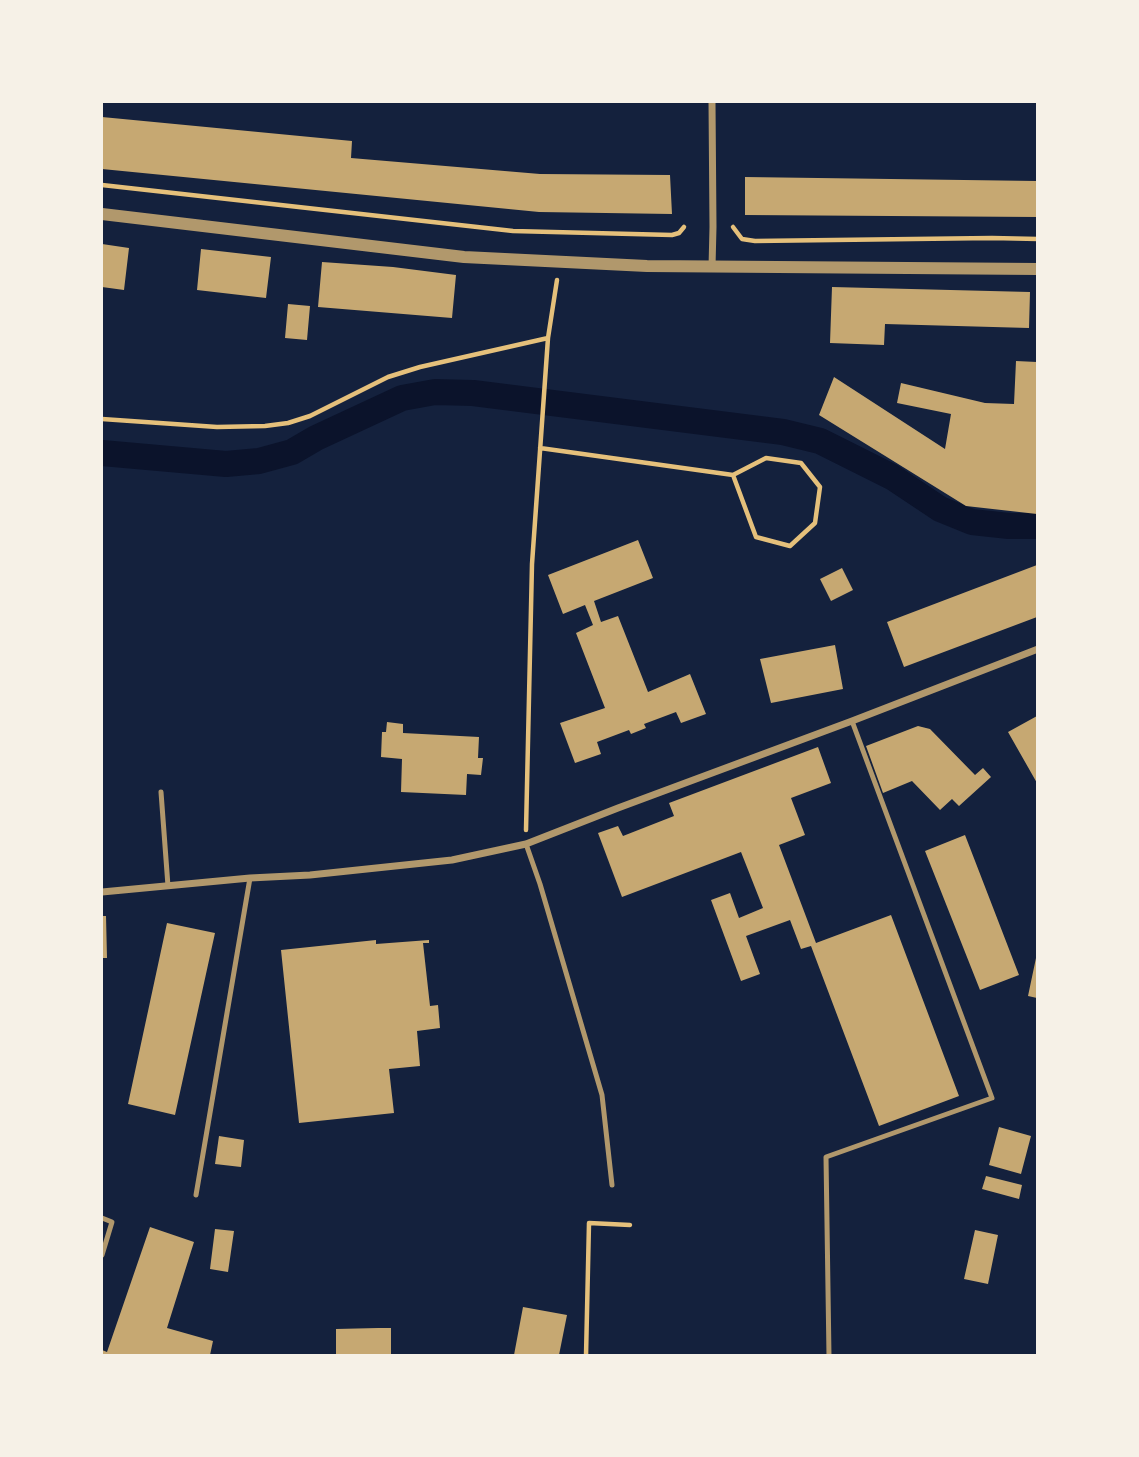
<!DOCTYPE html>
<html>
<head>
<meta charset="utf-8">
<style>
	body { margin:0 }
	#map { position:relative; width:1139px; height:1457px; overflow:hidden; background:#14213d; font-family:Jost,sans-serif }
	canvas { display:block }
	.frame { position:absolute; inset:0; border:103px solid #f6f1e7; pointer-events:none }
</style>
</head>
<body>
<div id="map">
<canvas width="1139" height="1457"></canvas>
<div class="frame"></div>
</div>
<script>
const g = document.querySelector('canvas').getContext('2d');
g.lineJoin = 'round';
function trace(path, color, width, dash) {
  g.strokeStyle = color;
  g.lineWidth = width;
  g.lineCap = dash ? 'butt' : 'round';
  g.setLineDash(dash || []);
  g.stroke(path);
}
function paint(path, color) {
  g.fillStyle = color;
  g.fill(path, 'evenodd');
}
trace(new Path2D(`
	M102 453 226 464 259 461 292 452 316 438 402 398 435 392 473 393 783 432 820 441 892 477 940 509 972 522 1009 526H1038`), '#0b132b', 26);
paint(new Path2D(`
	M102 117 352 141 351 158 540 174 670 175 672 214 539 212 102 169Z
	M745 177 1037 181V217L745 215Z
	M102 244 129 248 124 290 102 287Z
	M201 249 271 257 266 298 197 290Z
	M322 262 393 267 456 275 452 318 318 307Z
	M832 287 1030 292 1029 328 885 324 884 345 830 343Z
	M288 304 310 306 307 340 285 338Z
	M1016 361 1037 362V514L966 506 819 415 834 377 945 449 951 414 897 403 901 383 985 403 1014 404Z
	M638 540 653 578 594 601 601 622 618 616 648 692 690 674 706 714 681 723 676 712 644 724 646 728 631 734 629 730 597 742 601 754 575 763 560 723 605 708 576 633 593 625 585 605 563 614 548 575Z
	M1037 565V617L904 667 887 622Z
	M842 568 853 590 831 601 820 579Z
	M835 645 843 689 771 703 760 659Z
	M1037 716V783L1008 732Z
	M387 722 403 724V733L479 737 478 758H483L481 775 467 774 466 795 401 792 402 759 381 757 382 732H386Z
	M918 726 930 729 975 775 983 768 991 777 959 806 952 799 940 810 912 781 883 793 866 746Z
	M818 747 831 783 791 798 805 835 779 845 816 943 891 915 959 1096 879 1126 811 946 801 949 790 920 746 936 760 974 741 981 711 900 730 893 739 918 763 908 741 852 622 897 598 833 618 826 623 836 674 816 669 803Z
	M965 835 1019 975 980 990 925 851Z
	M102 916H106L107 958H102Z
	M167 923 215 933 175 1115 128 1104Z
	M376 940V944L429 940V943H423L430 1006 438 1005 440 1028 417 1031 420 1066 389 1069 394 1113 299 1123 281 950Z
	M1036 958H1037V998L1028 996Z
	M999 1127 1031 1136 1021 1174 989 1165Z
	M219 1136 244 1140 241 1167 215 1164Z
	M986 1176 1022 1185 1019 1199 982 1189Z
	M150 1227 194 1242 167 1328 213 1341 210 1355H102V1350L107 1352Z
	M215 1229 234 1231 228 1272 210 1269Z
	M975 1230 998 1235 988 1284 964 1279Z
	M523 1307 567 1315 559 1355H514Z
	M378 1328H391V1355H336V1329Z`), '#c6a872');
trace(new Path2D(`
	M102 185 513 231 672 235 679 233 684 227
	M733 227 742 239 755 241 992 238 1038 239
	M102 419 217 427 265 426 288 423 310 416 388 377 420 367 548 338 557 280
	M540 448 733 475 766 458 801 463 820 487 815 523 790 546 756 537 733 475
	M526 830 532 564 548 338
	M586 1356 589 1223 630 1225`), '#e5c07b', 4.5);
trace(new Path2D(`
	M161 792 168 886
	M526 844 540 884 602 1095 612 1185
	M196 1195 250 878
	M102 1218 112 1222 102 1255
	M829 1356 826 1157 992 1098 852 721`), '#b1986c', 5);
trace(new Path2D(`
	M712 267 713 227 712 102
	M102 892 250 878 310 875 452 860 526 844 618 808 852 721 1038 649`), '#b1986c', 7);
trace(new Path2D(`
	M102 214 464 257 647 266 1038 269`), '#b1986c', 12);
</script>
</body>
</html>
